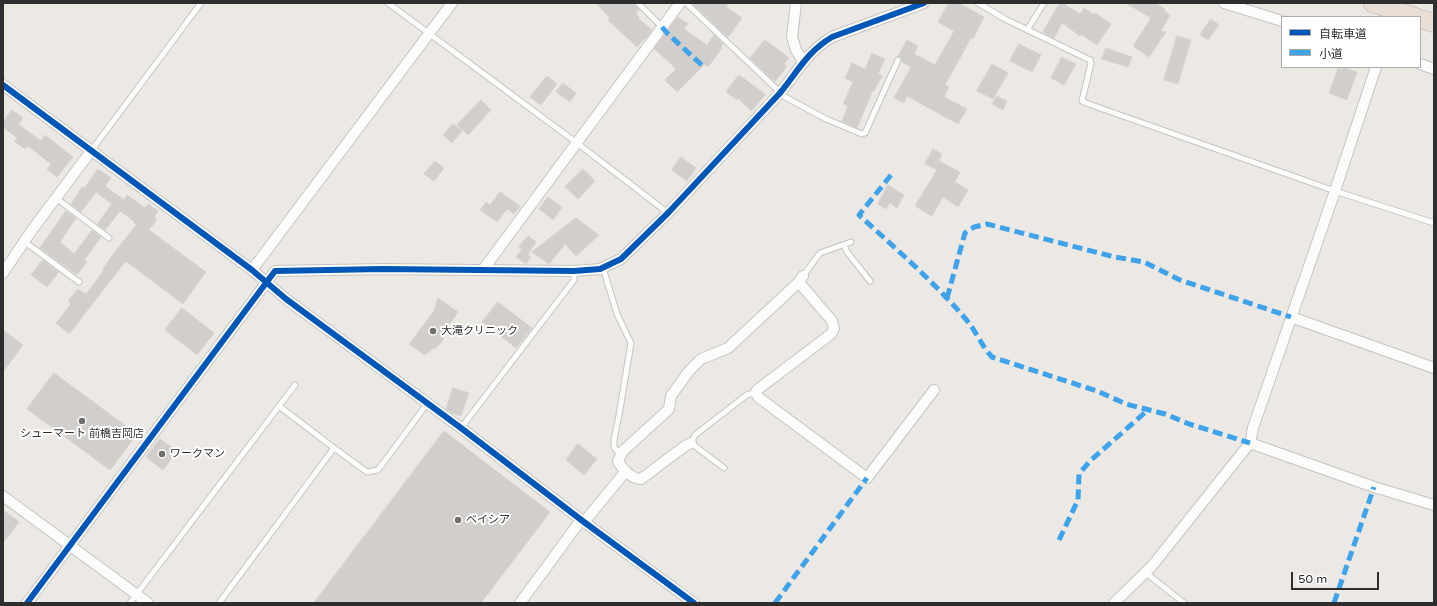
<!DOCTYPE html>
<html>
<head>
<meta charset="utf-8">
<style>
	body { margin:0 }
	#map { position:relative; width:1437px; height:606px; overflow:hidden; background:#ece8e4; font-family:"Varela Round","Noto Sans JP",sans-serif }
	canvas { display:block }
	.frame { position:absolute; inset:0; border:4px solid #2e2e2e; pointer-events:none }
	.legend { position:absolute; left:1281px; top:16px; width:140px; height:52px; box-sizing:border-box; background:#fff; border:1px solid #ababab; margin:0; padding:5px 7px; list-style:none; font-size:12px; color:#2e2e2e }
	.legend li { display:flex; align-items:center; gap:8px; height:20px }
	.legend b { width:20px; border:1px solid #ababab }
	.scale { position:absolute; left:1291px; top:572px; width:88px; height:18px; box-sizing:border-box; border:2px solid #2e2e2e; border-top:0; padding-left:5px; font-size:12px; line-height:14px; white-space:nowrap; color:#2e2e2e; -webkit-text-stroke:3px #fff; paint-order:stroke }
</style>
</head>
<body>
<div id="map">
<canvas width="1437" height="606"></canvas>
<div class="frame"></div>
<ul class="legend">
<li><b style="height:5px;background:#0057b8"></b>自転車道</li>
<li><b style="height:5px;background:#3ea3eb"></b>小道</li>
</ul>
<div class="scale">50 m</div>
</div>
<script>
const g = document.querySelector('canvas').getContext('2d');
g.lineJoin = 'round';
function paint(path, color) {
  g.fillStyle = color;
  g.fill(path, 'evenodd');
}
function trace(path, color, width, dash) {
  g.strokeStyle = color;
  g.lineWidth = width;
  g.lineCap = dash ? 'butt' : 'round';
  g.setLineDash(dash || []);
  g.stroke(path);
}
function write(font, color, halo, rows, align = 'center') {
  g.font = font + ' "Varela Round","Noto Sans JP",sans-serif';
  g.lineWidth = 4;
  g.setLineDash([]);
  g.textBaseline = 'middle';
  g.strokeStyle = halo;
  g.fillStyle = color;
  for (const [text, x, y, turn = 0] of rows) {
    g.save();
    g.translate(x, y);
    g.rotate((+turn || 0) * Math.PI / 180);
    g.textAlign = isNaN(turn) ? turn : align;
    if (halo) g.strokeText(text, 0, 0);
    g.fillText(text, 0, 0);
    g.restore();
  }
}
const building = new Path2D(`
	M596 3H634L639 10 636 14 639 17 638 18 652 30 645 39H644L637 47 608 20 610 18Z
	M692 3H729L726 7 742 18 728 37Z
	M949 3H959L984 17 973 39 971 38 945 85 949 87 944 97 967 109 958 124 907 96 904 103 894 98 911 67 902 62 901 58 898 56 907 40 918 46 914 54 935 65 954 31 938 22Z
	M1060 3H1062L1080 14 1084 8 1094 15 1095 13 1111 24 1097 45 1081 34 1080 36 1062 23 1054 38 1043 32Z
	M1126 3H1155L1165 9 1164 11 1170 15 1161 31 1166 32 1149 57 1133 46 1151 18Z
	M678 17 688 24 684 29 707 45 714 35 723 44 721 47 722 48 708 67 705 64 677 92 665 80 676 69 654 48Z
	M1211 19 1219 25 1208 40 1200 35Z
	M1177 36 1191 40 1178 84 1164 80Z
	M765 40 789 58 784 64 787 66 775 82 750 58Z
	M1019 44 1041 55 1032 72 1010 61Z
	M1106 48 1132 57 1128 67 1102 59Z
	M872 53 885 59 878 74 882 76 874 91 873 90 857 128 842 121 848 106 843 104 853 82 845 78 852 63 865 69Z
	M1062 57 1076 64 1064 85 1051 78Z
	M992 64 1008 73 993 99 977 91Z
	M1343 67 1357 72 1347 100 1329 93 1338 68 1342 70Z
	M739 75 765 94V95L751 111 738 98 737 100 726 92Z
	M547 76 557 84 541 105 530 97Z
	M563 83 576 93 570 102 556 92Z
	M997 96 1007 101 1003 110 992 104Z
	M481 100 491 110 468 135 457 125Z
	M12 110 23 118 18 124 41 141 45 135 73 157 57 177 47 169 51 164 28 146 25 149 14 141 17 138 3 127V122Z
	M453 124 462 131 452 143 443 135Z
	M933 149 942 154 939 161 960 172 955 182 968 190 958 207 943 197 932 216 915 206 937 170 925 164Z
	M681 157 696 168 687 181 672 170Z
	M435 161 444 168 434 181 424 174Z
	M98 169 111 178 105 186 124 200 127 195 145 208 148 204 158 211 154 217 157 219 149 230 206 272 183 304 127 262H125L69 334 56 323 71 304 68 301 78 289 86 294 104 270 103 269 111 257 136 225 134 223 135 222 120 211 105 230 97 224 112 204 96 192 81 212 71 204 82 187 84 188Z
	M583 169 595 181 578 199 565 187Z
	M888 185 904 195 897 208 890 203 886 209 878 204Z
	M500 192 520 206 514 214 507 209 497 222 480 210 486 202 490 205Z
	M548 197 562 207 553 220 539 209Z
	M66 211 76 218 60 242 74 254 92 230 101 237 84 260 87 262 77 275 40 248Z
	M576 218 599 235 576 256 565 244 549 264 532 252Z
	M528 236 536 242 528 254 526 253 531 257 526 264 516 257 522 249 519 247Z
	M43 260 59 272 47 287 31 275Z
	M438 298 458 312 446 330 447 331 442 337 444 339 437 347 432 349 429 353 427 352 425 355 409 344 434 311Z
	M498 302 532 328 516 348 482 322Z
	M182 308 214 333 197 355 165 330Z
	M3 330 23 345 3 372Z
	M54 373 137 434 110 470 27 409Z
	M453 388 469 393 461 416 452 413 446 409Z
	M444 431 550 512 481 603H314Z
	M160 439 177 451 163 470 146 457Z
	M578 444 597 459 584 475 566 460Z
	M3 510 19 522 3 543Z`);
paint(building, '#d1cecb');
trace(building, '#d7d4d0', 1);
const service = new Path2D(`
	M388 3 577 143 668 213
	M638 3 662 27
	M686 3 785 97 826 119 862 134 865 133 898 60
	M978 3 1005 19 1090 60 1091 63 1082 101 1086 103 1335 191 1434 223
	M1027 30 1044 3
	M91 151 201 3
	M56 198 109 238
	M25 242 79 282
	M844 245 847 252 870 281
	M603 268 617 314 631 343 619 415 614 440V447L620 455
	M803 276 820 253 851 242
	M279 406 334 448
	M461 428 574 280V271
	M724 468 691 443 695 435 748 394H757
	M1146 573 1184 603
	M130 603 295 385
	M219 603 334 448 367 472 378 470 427 404`);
const minor = new Path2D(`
	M796 3 792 37 796 50 803 62
	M1224 3 1282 21
	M1420 64 1434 69
	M3 85 252 270 286 299 461 428 584 522 694 603
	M252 270 452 3
	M485 270V267L680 3
	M3 273 32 230 91 151
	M798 283 803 287 832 321 834 329 831 334 757 390 756 392 758 397 867 478 934 390
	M1291 317 1434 368
	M691 443 685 446 641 479C632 479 622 469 618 461L623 451 669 409 671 396 689 371 701 359 728 348 798 283 803 276
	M1250 443 1374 487 1434 505
	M3 496 148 603
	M584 522 626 471
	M27 603 275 271 383 269 574 271 600 269 621 259 668 213 780 93C798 71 807 52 832 37L924 3
	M520 603 581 520
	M1114 603 1152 566 1250 443 1253 428 1335 191 1376 67`);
const motorway = new Path2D(`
	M1373 3 1415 17
	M1420 19 1434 23`);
trace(service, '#c5c4c5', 7);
trace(minor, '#c5c4c5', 12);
trace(motorway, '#c6c5c4', 20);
trace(service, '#fcfcfb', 5);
trace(minor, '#fcfcfb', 10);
trace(motorway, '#eadfd6', 18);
trace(new Path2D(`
	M662 27 666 32 705 68
	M891 175 859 215C895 248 932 280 964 317 975 329 981 345 992 357L1097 391 1126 404 1165 414 1189 424 1250 443
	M947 298 965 233 974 227 987 224 1115 257 1144 262 1180 280 1291 317
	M1059 540 1078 500 1079 474 1090 461 1149 409
	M775 603 867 478
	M1334 603 1374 487`), '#3ea3eb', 5, [10, 5]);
trace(new Path2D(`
	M3 85 252 270 286 299 461 428 584 522 694 603
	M27 603 275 271 383 269 574 271 600 269 621 259 668 213 780 93C798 71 807 52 832 37L924 3`), '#0057b8', 6);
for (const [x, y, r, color] of [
	[433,331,4,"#706f6e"],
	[82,421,4,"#706f6e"],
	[162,454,4,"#706f6e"],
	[458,520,4,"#706f6e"]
]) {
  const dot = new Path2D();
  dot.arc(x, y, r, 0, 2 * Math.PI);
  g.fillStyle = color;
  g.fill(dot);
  trace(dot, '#fff', 1.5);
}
write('11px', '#2e2e2e', '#fff', [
	["大滝クリニック",441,331],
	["シューマート 前橋吉岡店",82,434,"center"],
	["ワークマン",170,454],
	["ベイシア",466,520]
], 'left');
</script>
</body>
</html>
